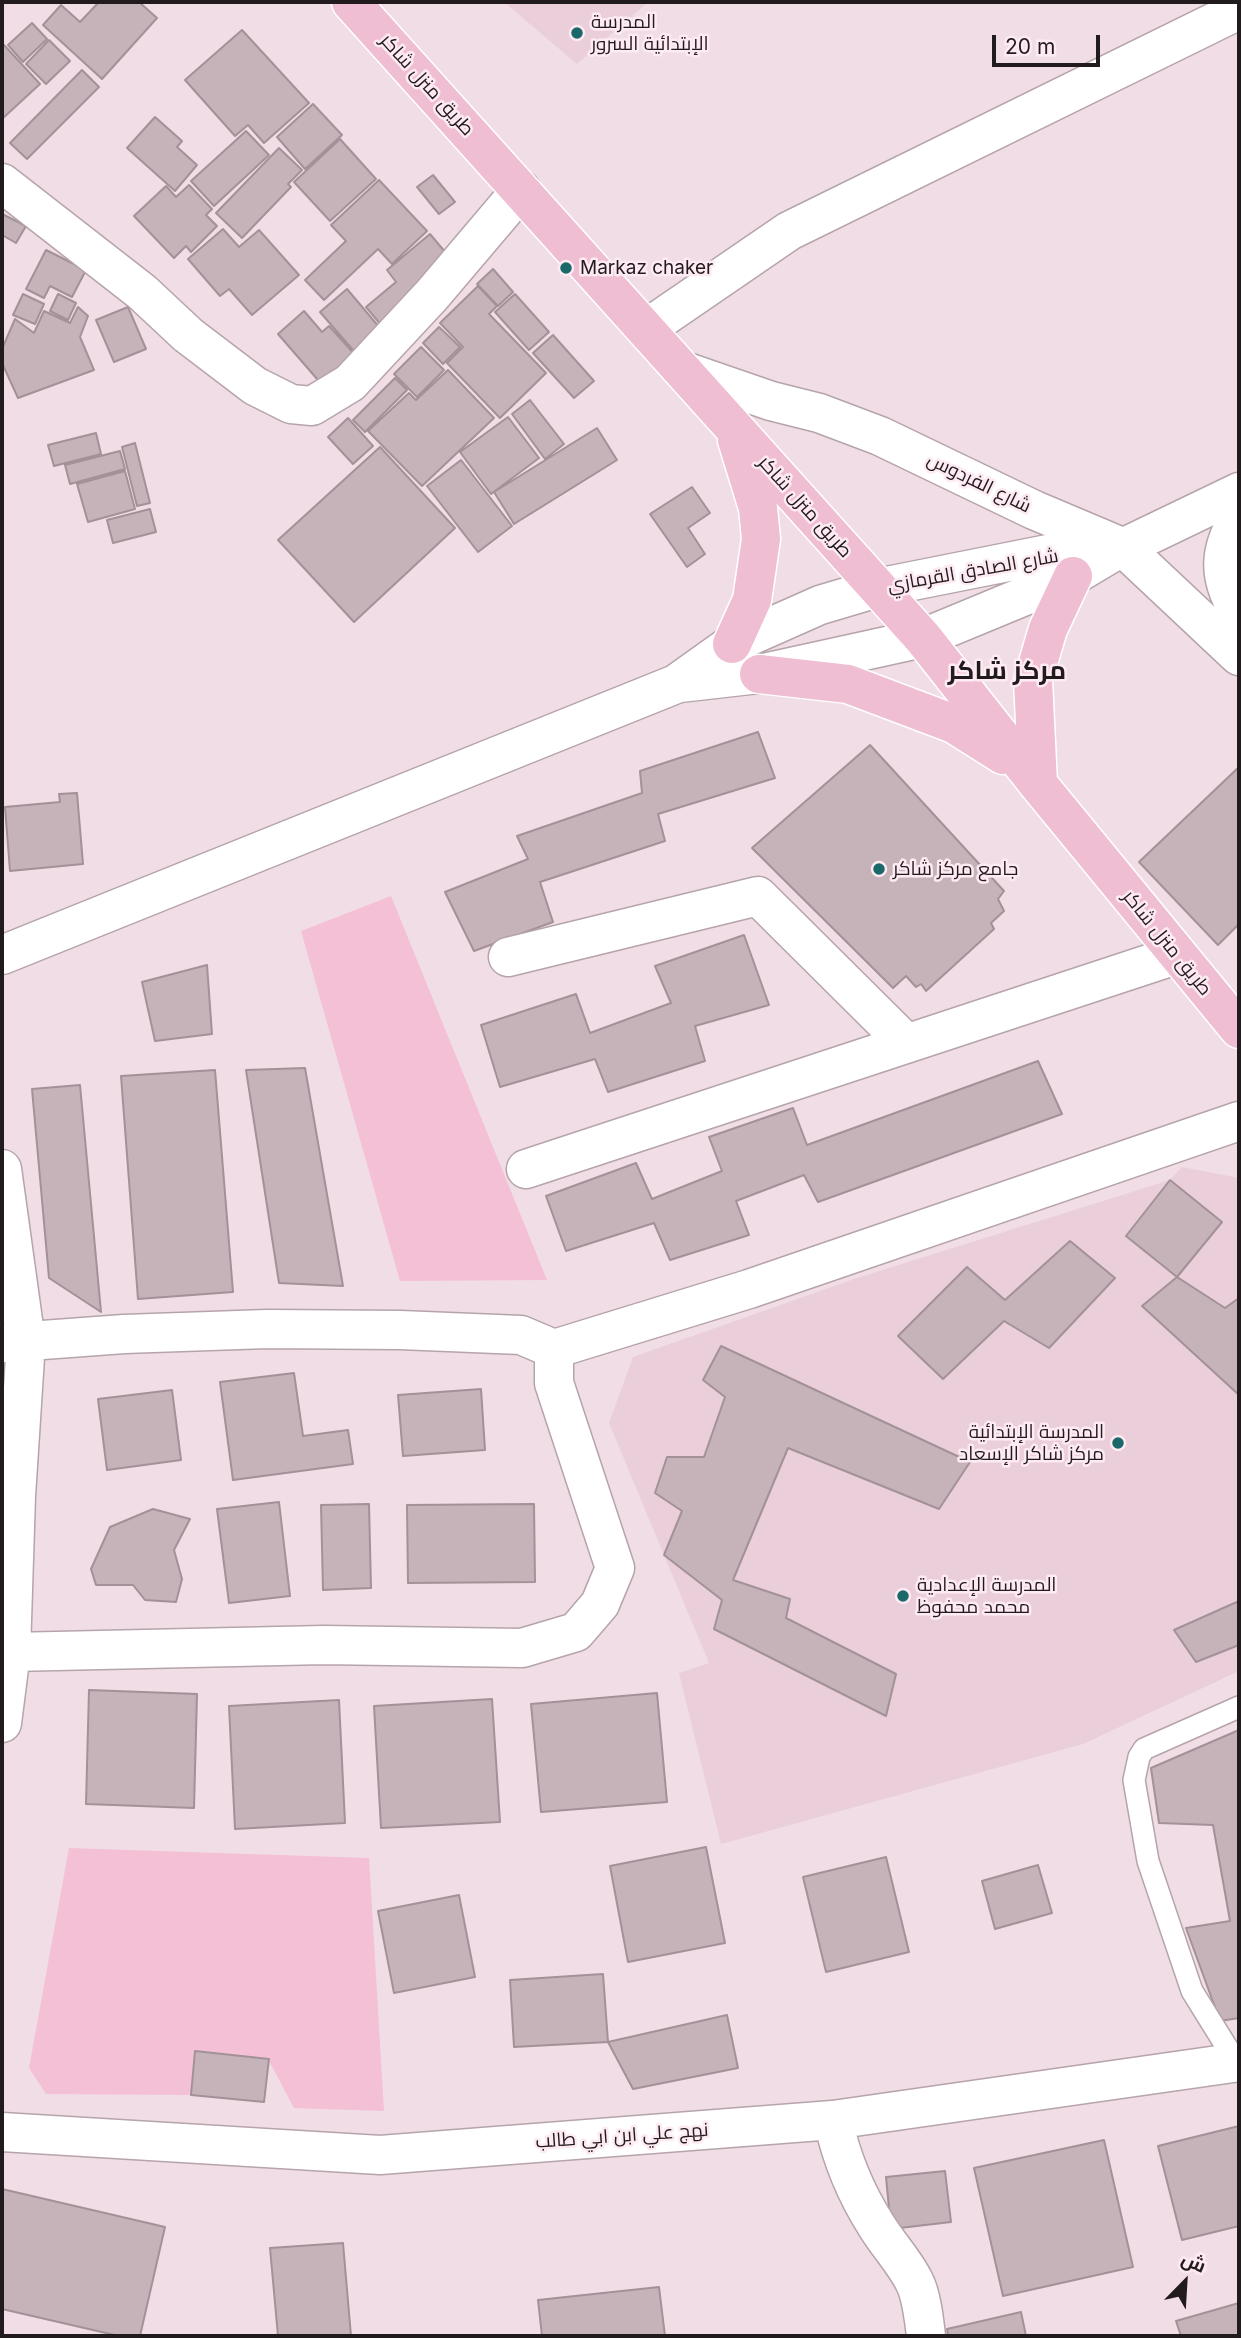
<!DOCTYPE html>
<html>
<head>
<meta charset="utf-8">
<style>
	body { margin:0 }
	#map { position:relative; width:1241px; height:2338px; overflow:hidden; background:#f1dde5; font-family:Inter,Cairo,sans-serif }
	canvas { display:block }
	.frame { position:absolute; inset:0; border:4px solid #221b1e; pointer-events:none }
	.north { position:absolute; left:1150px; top:2247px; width:70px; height:70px; -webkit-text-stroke:5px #feeaf2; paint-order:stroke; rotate:24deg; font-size:19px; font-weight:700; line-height:28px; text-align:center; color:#221b1e }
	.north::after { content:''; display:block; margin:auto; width:24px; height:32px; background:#221b1e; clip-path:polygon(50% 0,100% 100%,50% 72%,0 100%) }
	.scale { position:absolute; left:992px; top:35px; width:108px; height:32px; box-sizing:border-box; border:4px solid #221b1e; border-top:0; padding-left:9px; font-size:21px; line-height:24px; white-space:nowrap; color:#221b1e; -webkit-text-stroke:5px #feeaf2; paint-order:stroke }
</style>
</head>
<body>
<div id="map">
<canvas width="1241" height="2338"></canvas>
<div class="frame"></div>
<div class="north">ش</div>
<div class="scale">20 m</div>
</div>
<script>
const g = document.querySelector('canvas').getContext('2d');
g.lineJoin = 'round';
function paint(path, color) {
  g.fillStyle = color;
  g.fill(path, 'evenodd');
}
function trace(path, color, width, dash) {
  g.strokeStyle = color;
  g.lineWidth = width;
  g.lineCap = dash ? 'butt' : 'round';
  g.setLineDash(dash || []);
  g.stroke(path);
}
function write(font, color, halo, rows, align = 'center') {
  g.font = font + ' Inter,Cairo,sans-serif';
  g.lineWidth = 5;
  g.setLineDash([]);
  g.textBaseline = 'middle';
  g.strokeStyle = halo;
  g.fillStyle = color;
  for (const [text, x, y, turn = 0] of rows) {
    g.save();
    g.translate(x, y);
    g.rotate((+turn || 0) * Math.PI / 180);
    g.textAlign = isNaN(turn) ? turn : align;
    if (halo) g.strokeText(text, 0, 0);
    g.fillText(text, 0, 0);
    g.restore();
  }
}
paint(new Path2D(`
	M504 2H648L577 64Z
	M1182 1167 1239 1178V1671L1083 1744 721 1844 679 1673 709 1663 609 1423 633 1357 857 1278 1170 1180Z`), '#eaced9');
paint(new Path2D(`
	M391 896 547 1280 400 1281 301 931Z
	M69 1848 369 1858 384 2111 294 2108 268 2059 196 2051 191 2095 46 2094 29 2068Z`), '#f4c0d5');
const building = new Path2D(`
	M99 2H139L157 18 102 79 43 25 61 5 80 22Z
	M32 23 47 39 23 62 8 45Z
	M242 30 309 103 264 143 248 125 235 136 185 80Z
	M49 40 70 61 46 84 26 64Z
	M4 45 40 84 2 119V46Z
	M82 70 99 87 27 159 10 143Z
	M313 104 342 135 305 169 277 137Z
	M155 117 182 141 177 147 197 165 175 191 127 148Z
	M246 131 269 155 214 206 191 181Z
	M340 139 376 179 330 221 294 182Z
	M279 148 302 170 288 184 291 187 242 238 216 213Z
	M433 175 455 202 439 214 417 187Z
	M379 180 427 231 392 264 378 249 324 300 305 280 346 241 331 225Z
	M189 185 212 209 206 215 217 226 191 252 186 246 174 258 134 216 166 186 176 197Z
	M2 214 26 226 16 243 2 235Z
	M223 229 239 247 259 230 299 275 252 315 229 289 220 296 188 259Z
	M430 234 456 265 382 326 366 307 396 282 387 270Z
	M46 250 86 270 72 297 50 286 44 298 26 289Z
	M493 269 513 292 498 306 477 284Z
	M478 286 497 306 489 314 546 373 500 418 447 363 463 347 440 323Z
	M347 289 385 334 359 357 320 312Z
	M23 294 44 304 35 324 13 315Z
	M58 294 76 303 68 320 50 311Z
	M515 294 549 332 529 350 495 312Z
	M78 307 88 316 80 337 94 370 18 398 2 363V349L15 319 34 333 44 311 70 323Z
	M128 307 146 349 114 362 96 320Z
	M304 311 322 332 329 326 357 357 324 387 278 334Z
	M439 327 460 347 443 364 423 343Z
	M553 335 594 381 574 398 533 353Z
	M421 347 444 370 417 397 394 374Z
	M448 370 494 418 422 486 368 431 409 393 416 400Z
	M395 378 407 390 365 432 353 420Z
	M530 400 564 444 545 459 512 414Z
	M508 417 539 458 491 494 460 452Z
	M348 418 373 446 353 464 328 437Z
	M597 428 617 460 514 524 494 492Z
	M96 433 101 454 54 466 48 445Z
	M135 443 150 503 137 506 122 447Z
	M380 447 455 528 354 622 278 540Z
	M120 451 125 469 70 484 65 465Z
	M461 460 512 526 478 552 427 486Z
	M125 471 135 509 88 522 77 484Z
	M692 487 710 513 688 528 705 554 687 567 650 514Z
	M150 509 156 532 113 543 107 520Z
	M758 732 775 778 658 814 665 841 540 882 553 922 474 951 445 892 528 859 517 836 642 793 640 771Z
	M870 745 1004 891 998 899 1004 911 991 923 994 929 926 991 921 984 916 987 906 976 893 988 752 848Z
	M1239 767V924L1218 945 1139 862Z
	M77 793 83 864 10 871 5 807 60 802 59 794Z
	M744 935 769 1005 695 1026 705 1061 608 1092 595 1059 500 1087 481 1025 576 994 590 1033 671 1003 655 966Z
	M207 965 212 1034 155 1041 142 982Z
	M1038 1061 1062 1114 818 1202 804 1175 736 1201 749 1235 670 1260 654 1223 566 1251 546 1196 636 1163 652 1199 722 1171 709 1137 793 1108 807 1145Z
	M305 1068 343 1286 279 1283 246 1070Z
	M215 1070 233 1292 138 1299 121 1076Z
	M80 1085 101 1312 49 1278 32 1089Z
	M1170 1180 1222 1222 1177 1277 1126 1236Z
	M1070 1241 1115 1278 1049 1348 1004 1321 943 1379 898 1336 967 1267 1005 1300Z
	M1177 1277 1225 1308 1239 1298V1395L1142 1306Z
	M721 1346 970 1462 939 1509 788 1448 733 1580 790 1599 786 1618 896 1674 886 1716 714 1629 722 1600 664 1555 682 1511 655 1493 667 1457H704L725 1397 703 1380Z
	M294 1373 303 1436 348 1430 353 1464 233 1480 220 1382Z
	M481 1389 485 1450 403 1456 398 1395Z
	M172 1390 181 1460 107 1470 98 1399Z
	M279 1502 290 1596 229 1603 217 1509Z
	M369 1504 371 1588 323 1590 321 1505Z
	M534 1504 535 1582 408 1583 407 1505Z
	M153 1509 190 1519 174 1550 182 1579 176 1602 145 1600 133 1585H96L91 1569 110 1527Z
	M1239 1601V1645L1196 1662 1174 1630Z
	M89 1690 197 1694 194 1808 86 1804Z
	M657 1693 667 1802 541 1812 531 1704Z
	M492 1699 500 1822 381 1828 374 1706Z
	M339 1700 345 1823 235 1829 229 1706Z
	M1239 1730V2018L1220 2021 1186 1928 1230 1921 1213 1825 1159 1823 1151 1768Z
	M706 1847 725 1943 628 1962 610 1866Z
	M886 1857 909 1952 826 1972 803 1877Z
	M1038 1865 1052 1913 995 1929 982 1881Z
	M459 1895 475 1977 394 1993 378 1911Z
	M603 1974 608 2042 514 2047 510 1980Z
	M727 2015 738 2068 633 2089 608 2042Z
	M195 2051 269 2059 264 2102 191 2095Z
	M1239 2126V2226L1182 2240 1158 2146Z
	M1104 2140 1133 2267 1003 2296 974 2168Z
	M945 2171 951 2222 891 2229 886 2177Z
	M2 2189 165 2227 140 2336H119L2 2309Z
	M343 2243 351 2336H278L270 2248Z
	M659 2287 665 2336H542L538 2300Z
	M1239 2303V2336H1181L1176 2321Z
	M1021 2312 1026 2336H948L947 2329Z`);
paint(building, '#c6b3ba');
trace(building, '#a39198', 2);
const service = new Path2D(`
	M1236 2062 1192 1991 1148 1861 1134 1780 1139 1757 1144 1749 1239 1707`);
const minor = new Path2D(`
	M2 183 142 292 188 335 255 386 291 404 312 406 350 383 432 295 521 190
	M646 329 789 231 1239 10
	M508 957 758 896 906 1043
	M2 1169 26 1342 16 1496 11 1652 2 1723
	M526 1169 1176 955
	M2 1343 124 1334 267 1329 400 1330 521 1335 554 1349 749 1289 1239 1121
	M11 1652 324 1645 522 1648 576 1632 600 1604 615 1568 554 1383V1349
	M833 2120C841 2157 855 2192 876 2225 888 2245 905 2262 915 2283 922 2298 924 2320 926 2336
	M2 2132 380 2155 833 2120 1239 2062`);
const tertiary = new Path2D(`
	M684 371 771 401 819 413 880 436 1034 510 1124 548 1239 656`);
const secondary = new Path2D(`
	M1239 517C1218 552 1218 577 1239 613
	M680 683 759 674 923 638 1073 576 1110 554 1239 492
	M2 955 676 684 732 644 820 605 877 588 1048 554H1110`);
const primary = new Path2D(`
	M351 2 923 638 1038 784 1239 1029
	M732 644 752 600 761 539 758 508 737 440
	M759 674 848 684 954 724 1003 755
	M1038 784 1033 680 1048 629 1073 576`);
trace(service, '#b6a4ab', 24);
trace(minor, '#b6a4ab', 41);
trace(tertiary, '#b6a4ab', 41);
trace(secondary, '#b6a4ab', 41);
trace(primary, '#fff', 41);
trace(service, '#fff', 21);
trace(minor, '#fff', 38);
trace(tertiary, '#fff', 38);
trace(secondary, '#fff', 38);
trace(primary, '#efbed3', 38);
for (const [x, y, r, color] of [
	[577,33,7,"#1b686b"],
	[566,268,7,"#1b686b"],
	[879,869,7,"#1b686b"],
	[1118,1443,7,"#1b686b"],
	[903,1596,7,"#1b686b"]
]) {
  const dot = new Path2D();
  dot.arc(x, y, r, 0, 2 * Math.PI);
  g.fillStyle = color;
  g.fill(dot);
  trace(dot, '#feeaf2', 2.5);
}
write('19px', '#221b1e', '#feeaf2', [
	["المدرسة",591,22],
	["الإبتدائية السرور",591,44],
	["Markaz chaker",580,268],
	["جامع مركز شاكر",893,869],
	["المدرسة الإبتدائية",1104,1432,"right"],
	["مركز شاكر الإسعاد",1104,1454,"right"],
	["المدرسة الإعدادية",917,1585],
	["محمد محفوظ",917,1607]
], 'left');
write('19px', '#221b1e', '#feeaf2', [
	["طريق منزل شاكر",427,85,48],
	["شارع الفردوس",979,483,26],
	["طريق منزل شاكر",805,507,48],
	["شارع الصادق القرمازي",973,571,-10],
	["طريق منزل شاكر",1167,943,51],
	["نهج علي ابن ابي طالب",622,2136,-4]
]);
write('bold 26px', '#221b1e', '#feeaf2', [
	["مركز شاكر",1007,671]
]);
</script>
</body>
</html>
